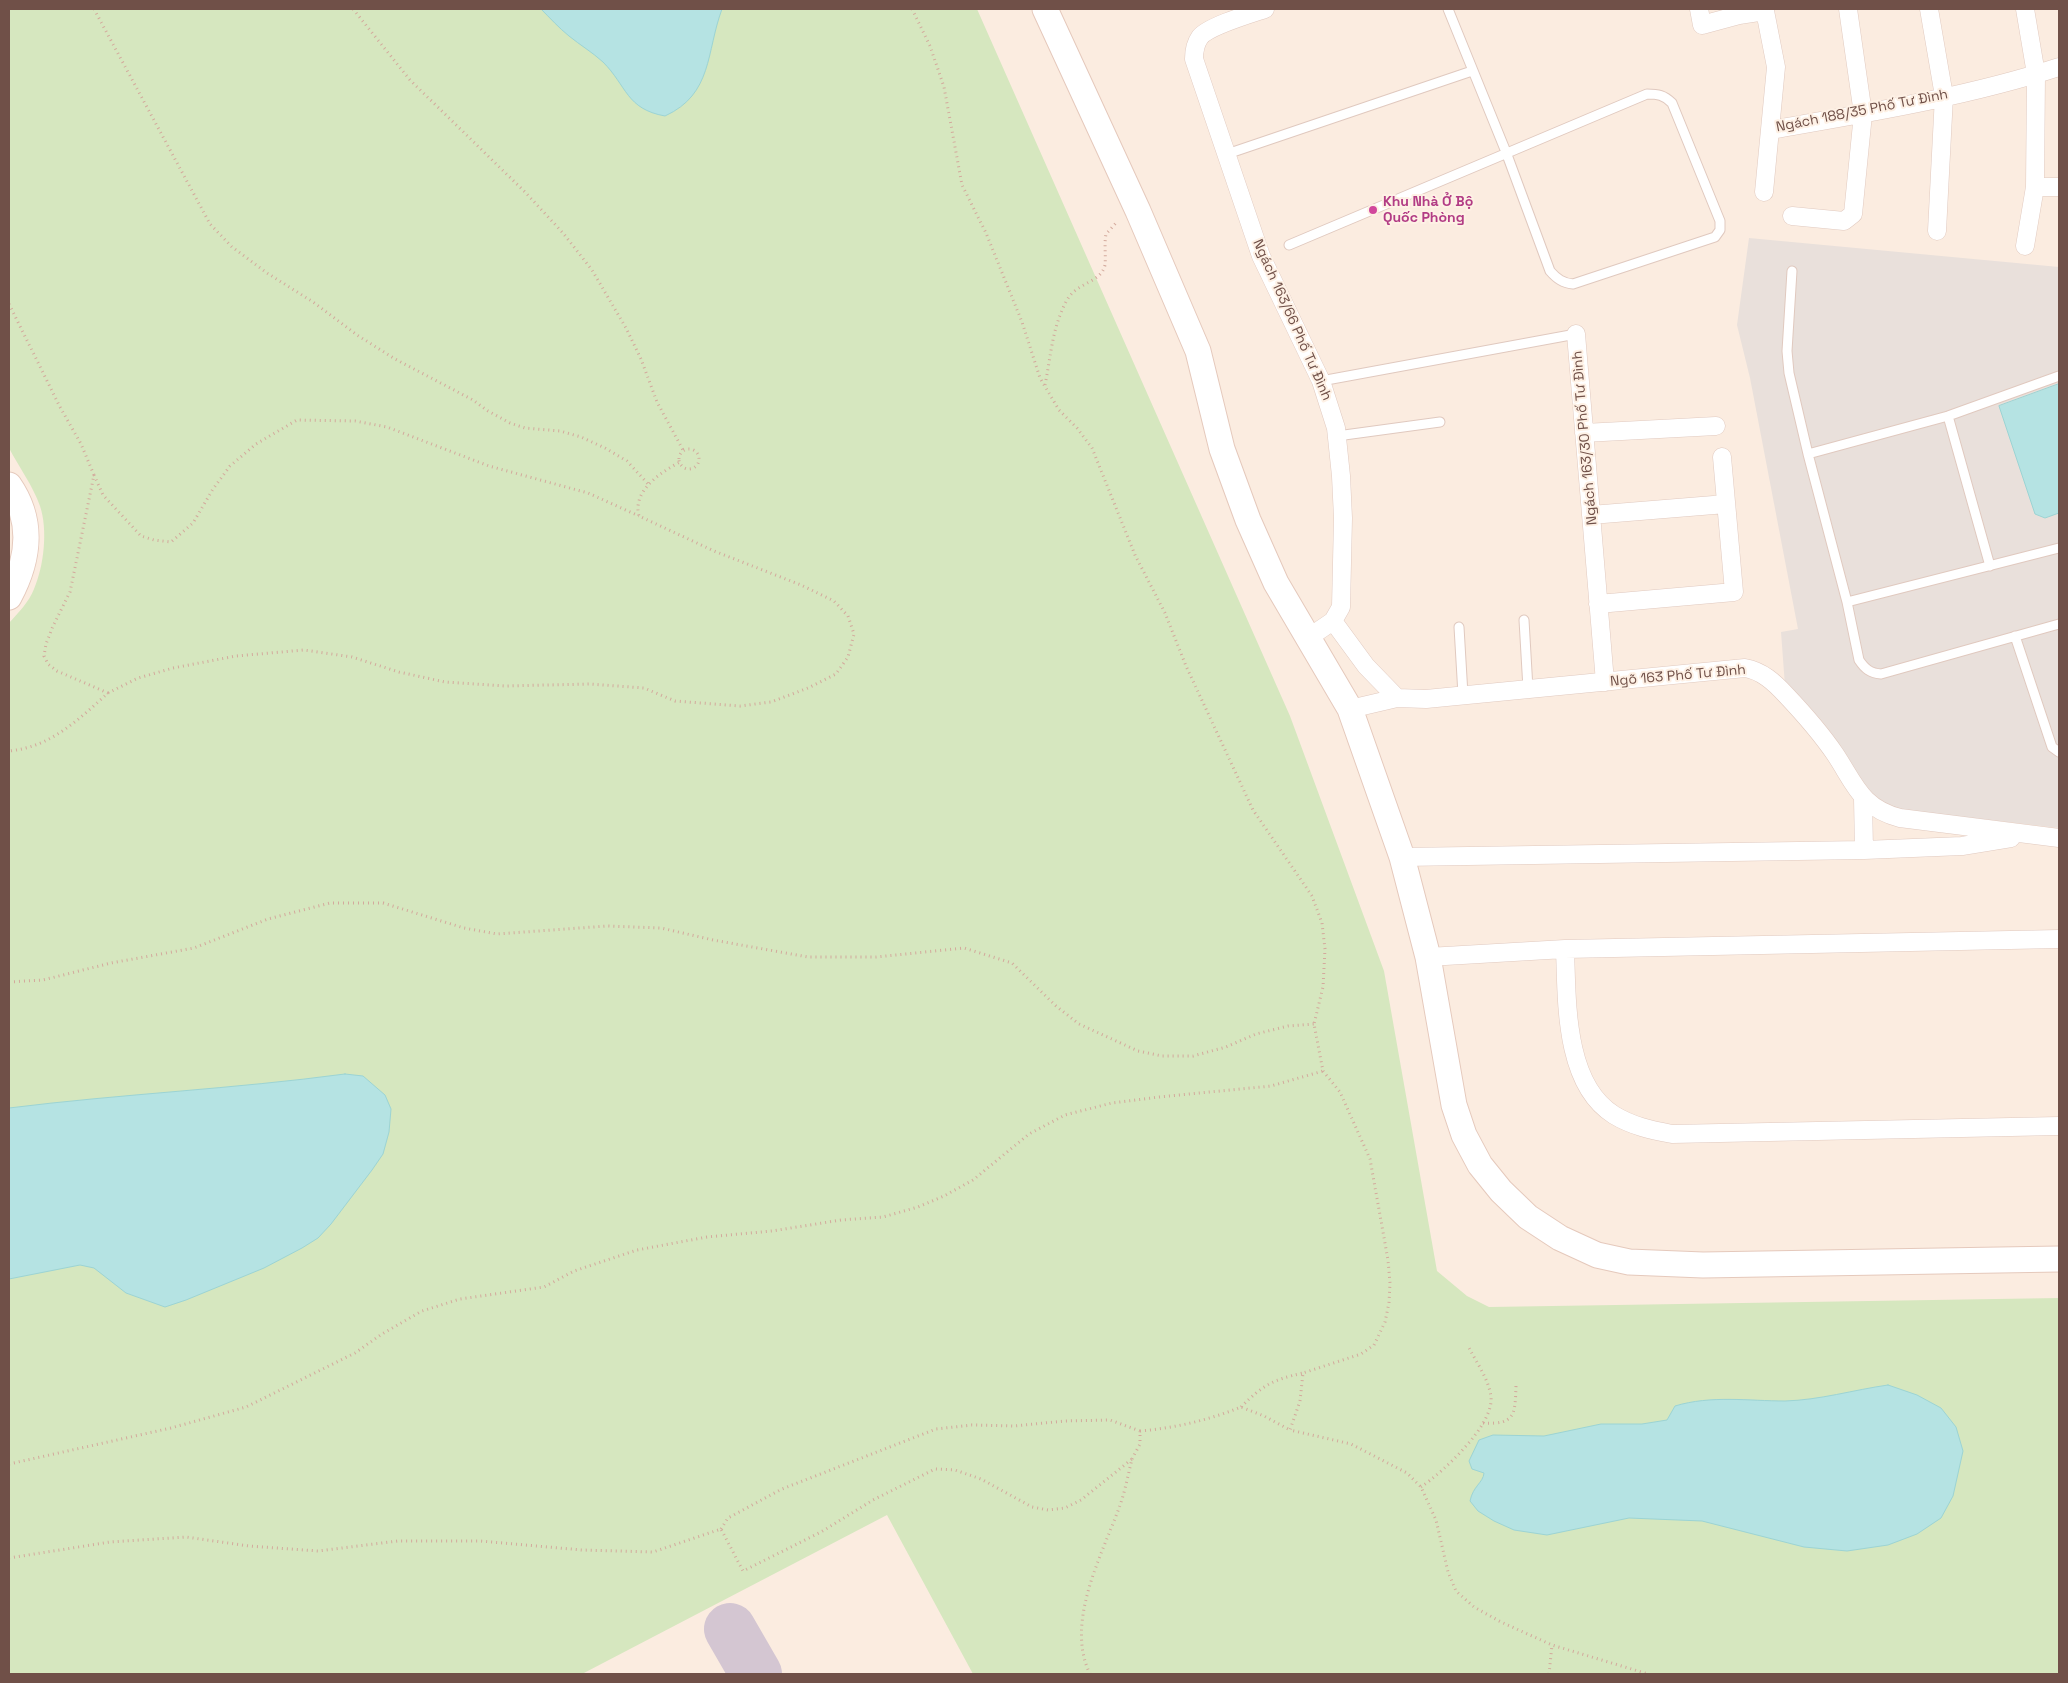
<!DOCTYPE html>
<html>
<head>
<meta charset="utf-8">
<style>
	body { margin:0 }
	#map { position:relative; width:2068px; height:1683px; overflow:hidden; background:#fbece0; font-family:"Space Grotesk",sans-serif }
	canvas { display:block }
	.frame { position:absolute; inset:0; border:10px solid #705048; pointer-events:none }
</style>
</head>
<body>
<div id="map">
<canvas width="2068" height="1683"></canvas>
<div class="frame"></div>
</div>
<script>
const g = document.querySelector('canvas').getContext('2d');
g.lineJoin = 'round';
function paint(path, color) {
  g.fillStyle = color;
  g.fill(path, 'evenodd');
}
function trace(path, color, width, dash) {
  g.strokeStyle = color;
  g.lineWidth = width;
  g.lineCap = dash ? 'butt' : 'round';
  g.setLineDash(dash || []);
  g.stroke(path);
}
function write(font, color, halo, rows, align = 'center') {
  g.font = font + ' "Space Grotesk",sans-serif';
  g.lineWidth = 4;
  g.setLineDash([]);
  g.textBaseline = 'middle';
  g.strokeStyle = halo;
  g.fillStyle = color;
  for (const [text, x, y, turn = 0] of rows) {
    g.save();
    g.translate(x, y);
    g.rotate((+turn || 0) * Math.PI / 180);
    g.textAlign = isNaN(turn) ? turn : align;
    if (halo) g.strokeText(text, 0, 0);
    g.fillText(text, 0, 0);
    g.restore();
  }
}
paint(new Path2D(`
	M1749 238 2059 267V828L1895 809 1873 802 1785 686 1781 632 1798 629 1750 378 1737 325Z`), '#e9e0db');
paint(new Path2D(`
	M9 9H977L1290 716 1384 971 1437 1271 1467 1296 1489 1307 2059 1298V1674H973L887 1515 582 1674H9V623C18 613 29 602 34 589 44 566 48 530 40 506 33 486 19 467 9 448Z`), '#d6e7bf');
const water = new Path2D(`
	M541 9H722C706 52 713 94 665 116 626 109 627 86 603 62 592 52 580 45 569 36 559 28 550 18 541 9Z
	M2059 384V513L2045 518 2035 514 1999 406Z
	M345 1074 363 1076 385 1095 391 1109 389 1132 383 1154 372 1170 331 1224 318 1238 302 1248 264 1268 186 1300 165 1307 126 1293 94 1268 80 1265 9 1279V1108C121 1094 233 1089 345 1074Z
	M1888 1385 1917 1395 1941 1408 1956 1427 1963 1451 1953 1496 1941 1518 1917 1534 1888 1545 1847 1551 1804 1547 1702 1521 1629 1518 1547 1535 1514 1530 1494 1521 1478 1511 1470 1501C1473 1486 1483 1483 1484 1473L1472 1469 1469 1461 1479 1440 1493 1435 1544 1436 1601 1424H1642L1667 1420 1675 1406C1711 1395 1749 1401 1785 1401 1820 1400 1853 1390 1888 1385Z`);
paint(water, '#b5e3e3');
trace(water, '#9cd4d4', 1);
trace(new Path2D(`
	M730 1629 756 1674`), '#d4c6d2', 52);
const lane = new Path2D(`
	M1227 154 1472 71
	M1289 245 1647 94C1658 94 1664 95 1672 103L1720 221V230L1715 237 1573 284C1563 283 1557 279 1550 271L1506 152 1448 9
	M1792 271 1787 351 1789 373 1808 454 1847 602 1859 660C1865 669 1870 673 1881 674L2059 624
	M1321 381 1576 334
	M1948 416 1990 566
	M1337 436 1440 422
	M1808 454 1948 416 2059 376
	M1847 602 2059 548
	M1524 620 1528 689
	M1459 627 1463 695
	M2015 636 2052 747 2059 752`);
const street = new Path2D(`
	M1265 9C1250 14 1209 26 1200 37 1195 44 1194 51 1194 59L1261 256 1321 381 1336 428 1341 476 1343 518 1341 607 1333 621 1308 638
	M1699 9 1702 25 1739 15 1765 11 1776 67 1764 192
	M1929 9 1944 96 1937 231
	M2025 9 2036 74 2035 187H2059
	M1770 130C1867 113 1966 97 2059 67
	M1792 216 1844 221 1853 214 1863 114 1848 9
	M2025 246 2035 187
	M1576 334 1605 682
	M1584 433 1716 426
	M1591 515 1726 504
	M1598 604 1734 592 1722 457
	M1333 621 1366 666 1397 698
	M1350 709 1397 698 1426 699 1745 668C1762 671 1774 682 1786 695 1803 713 1820 732 1835 754 1855 784 1861 808 1900 818L2059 838
	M1863 798 1864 850
	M1402 857 1864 850 1962 846 2011 838
	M1565 949C1567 1000 1564 1084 1614 1115 1632 1126 1651 1130 1672 1134L2059 1126
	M1428 957 1565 949 2059 939`);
const secondary = new Path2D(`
	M1045 9 1138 211 1198 351 1222 449 1248 520 1276 583 1350 709 1402 857 1428 957 1454 1105 1464 1135 1480 1165 1501 1191 1528 1217 1560 1238 1597 1255 1629 1262 1703 1265 2059 1259
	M9 485C34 521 29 560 9 597`);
trace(lane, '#e0c9bf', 11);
trace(street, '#e0c9bf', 19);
trace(secondary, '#e5c9bc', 27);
trace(new Path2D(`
	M94 9 210 224 232 247 267 273 313 302 357 335 395 359 473 400 488 411 510 423 525 428 560 431 581 437 605 448 627 461 649 485
	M353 9 410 80 525 192 563 233 592 270 626 328 641 359 657 402 683 450
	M912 9 930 46 944 87 962 185 986 233 1022 322 1040 378 1059 410 1077 428 1092 448 1135 555 1165 613 1186 666 1253 810 1312 896 1322 923 1325 949 1323 987 1314 1024 1323 1071 1340 1092 1370 1159 1388 1260 1390 1283 1389 1303 1385 1322 1374 1345 1361 1354 1303 1373 1300 1401 1290 1430 1351 1444 1407 1473 1421 1487 1436 1520 1448 1572 1456 1591 1474 1607 1501 1622 1552 1645 1648 1674
	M9 304 60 407 81 444 94 475 70 592 53 626 46 644 44 656 48 664 57 671 108 693C78 720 51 747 9 751
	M1045 385C1051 356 1052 327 1067 300 1077 282 1101 283 1105 265 1106 255 1104 244 1106 234L1117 222
	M679 459a10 10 0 1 1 20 0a10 10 0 1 1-20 0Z
	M94 475 103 495 141 536 154 540 171 542 193 523 213 489 230 466 256 444 297 420 355 421 387 427 489 466 588 493 639 516
	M108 693 138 678 173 668 236 656 304 650 352 657 399 672 445 682 505 686 590 684 644 688 675 701 740 706 771 702 808 688 836 674 848 657 854 634 848 616 834 601 801 585 714 551 639 516C632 491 661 472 680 462
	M9 982 43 980 111 963 194 948 268 919 330 903H383L464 928 497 934 607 926 661 928 713 940 808 957H876L964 948 1012 963 1056 1006 1079 1024 1138 1051 1162 1056H1193L1226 1047 1256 1034 1288 1026 1314 1024
	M1241 1407C1263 1385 1272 1380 1303 1373
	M1483 1423C1516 1425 1515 1414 1516 1385
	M1132 1459 1140 1444V1431C1175 1428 1209 1420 1241 1407L1264 1416 1290 1430
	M9 1464 171 1428 246 1407 355 1353 382 1334 422 1311 460 1299 544 1287 574 1271 637 1250 707 1237 772 1231 841 1220 883 1217 918 1207 944 1196 973 1180 1029 1134 1065 1115 1112 1103 1159 1097 1271 1086 1323 1071
	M1421 1487C1443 1472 1494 1425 1491 1397 1489 1380 1477 1363 1469 1348
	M721 1529 728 1518 782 1489 936 1429 972 1425 1014 1426 1065 1421 1110 1420 1140 1431
	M9 1558 110 1542 186 1537 249 1546 318 1551 398 1541H480L582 1550 653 1552 721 1529 743 1571 821 1532 873 1500 935 1469 955 1470 981 1479 1032 1507 1048 1510 1065 1508 1081 1500 1132 1459C1128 1475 1125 1492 1119 1508 1101 1557 1065 1623 1090 1674
	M1549 1674 1552 1645`), '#d3a99c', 3, [1, 4]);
trace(lane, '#fff', 9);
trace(street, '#fff', 18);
trace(secondary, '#fff', 25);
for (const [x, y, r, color] of [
	[1373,210,5,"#d1479c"]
]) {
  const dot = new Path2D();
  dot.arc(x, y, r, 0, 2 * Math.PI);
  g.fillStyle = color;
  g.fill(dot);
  trace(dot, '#fef1e5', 2);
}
write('14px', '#705048', '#fef1e5', [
	["Ngách 188/35 Phố Tư Đình",1862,111,-11],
	["Ngách 163/66 Phố Tư Đình",1292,320,66],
	["Ngách 163/30 Phố Tư Đình",1585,438,-95],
	["Ngõ 163 Phố Tư Đình",1678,676,-5]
]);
write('bold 14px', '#b23c85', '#fef1e5', [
	["Khu Nhà Ở Bộ",1383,202],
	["Quốc Phòng",1383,218]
], 'left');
</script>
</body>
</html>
